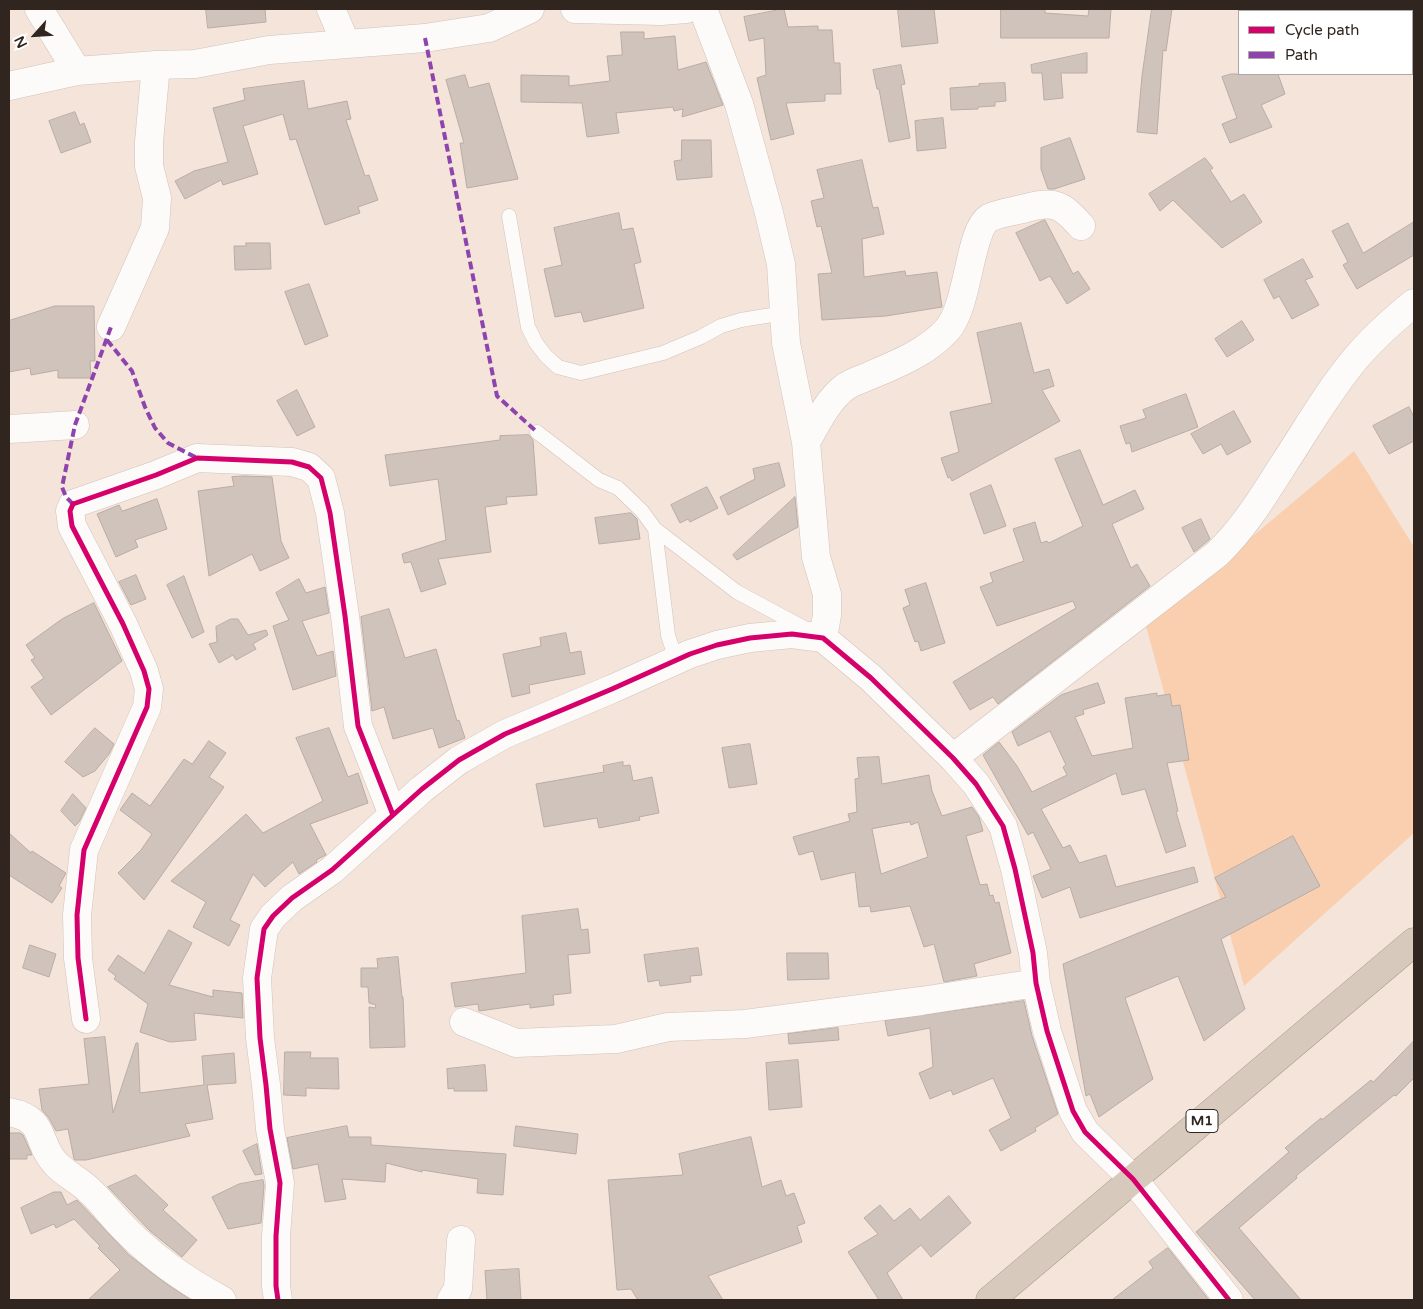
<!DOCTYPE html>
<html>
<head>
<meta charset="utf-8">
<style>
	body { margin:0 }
	#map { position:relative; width:1423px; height:1309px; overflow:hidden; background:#f4e4da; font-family:"Varela Round",sans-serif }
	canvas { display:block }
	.frame { position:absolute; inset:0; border:10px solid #30261f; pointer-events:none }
	.legend { position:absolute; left:1238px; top:10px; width:175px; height:65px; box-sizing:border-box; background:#fff; border:1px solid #aca8a5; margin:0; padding:6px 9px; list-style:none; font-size:15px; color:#30261f }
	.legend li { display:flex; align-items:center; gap:10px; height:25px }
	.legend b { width:25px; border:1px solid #aca8a5 }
	.north { position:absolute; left:10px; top:10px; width:50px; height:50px; -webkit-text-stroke:4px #fff; paint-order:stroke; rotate:244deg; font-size:14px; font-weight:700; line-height:20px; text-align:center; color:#30261f }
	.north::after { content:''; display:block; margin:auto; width:18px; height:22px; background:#30261f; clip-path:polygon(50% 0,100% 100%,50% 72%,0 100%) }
</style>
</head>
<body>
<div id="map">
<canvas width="1423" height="1309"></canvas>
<div class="frame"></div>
<ul class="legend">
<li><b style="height:6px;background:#d6006c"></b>Cycle path</li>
<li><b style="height:6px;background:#8e44ad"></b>Path</li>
</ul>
<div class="north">N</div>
</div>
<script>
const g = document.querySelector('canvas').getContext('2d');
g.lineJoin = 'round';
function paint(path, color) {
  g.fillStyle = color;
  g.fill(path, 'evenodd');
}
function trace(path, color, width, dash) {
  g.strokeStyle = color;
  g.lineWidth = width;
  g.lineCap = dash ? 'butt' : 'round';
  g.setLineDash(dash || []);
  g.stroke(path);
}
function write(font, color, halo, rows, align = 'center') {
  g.font = font + ' "Varela Round",sans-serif';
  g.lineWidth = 5;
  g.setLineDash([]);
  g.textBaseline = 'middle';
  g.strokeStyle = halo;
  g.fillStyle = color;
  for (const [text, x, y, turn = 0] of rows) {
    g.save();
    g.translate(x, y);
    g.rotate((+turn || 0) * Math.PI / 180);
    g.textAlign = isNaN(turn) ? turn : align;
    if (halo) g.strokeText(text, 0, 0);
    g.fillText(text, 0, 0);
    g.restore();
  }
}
paint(new Path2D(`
	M1354 451 1414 547V833L1244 986 1146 626Z`), '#f9cfb0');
const building = new Path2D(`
	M206 9H265L266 22 208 28Z
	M784 9 788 27 818 26V30H832L834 63H840L841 94H825V101L786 103 794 134 771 140 757 78 766 75 764 38 749 41 744 17Z
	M898 9H934L938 43 902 47Z
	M1001 9H1045V13L1088 16 1089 9H1111L1109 38H1001Z
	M1152 9H1172L1166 51 1163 50 1157 134 1137 132 1142 76Z
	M621 32H644V39L675 36 678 70 706 62 723 105 682 117 683 109 674 111 673 107 616 113 619 133 587 137 582 103 521 102V75L569 76V86L610 81 607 56 622 55Z
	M1087 53V73H1061L1063 98 1044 100 1042 73H1032L1031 65Z
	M901 65 905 84 901 85 910 138 889 142 879 89H877L873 70Z
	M1231 74H1278L1285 94 1261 105 1272 127 1230 143 1222 124 1237 118 1222 77Z
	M465 75 469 88 489 83 518 179 467 188 460 143H464L446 80Z
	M304 81 308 109 347 101 351 119 346 120 365 176 369 175 378 200 358 207 360 213 325 225 296 139 290 140 283 114 243 126 258 174 223 185 221 180 185 199 175 181 194 171 228 162 213 108 245 100 243 89Z
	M1005 83 1006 101 995 102V106L978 107V109L951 110 950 88 979 86V84Z
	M75 112 80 125 84 123 91 142 61 153 49 121Z
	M943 118 946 148 917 151 915 121Z
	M1070 138 1085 179 1054 189H1048L1041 169V148Z
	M682 140H711L712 177 677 180 674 161 681 160Z
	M1205 158 1213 168 1210 170 1231 202 1244 194 1262 222 1222 248 1173 200 1160 211 1149 194Z
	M862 160 873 208 878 207 884 234 862 239 864 277 905 271 906 276 937 272 942 307 886 316 822 320 818 274 832 273 821 226 817 227 811 201 824 198 817 170Z
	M619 213 622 230 633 228 641 262 634 264 644 308 584 322 581 312 555 317 544 269 562 265 554 228Z
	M1045 220 1073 274 1078 271 1090 289 1067 304 1050 276 1040 281 1016 233Z
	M1414 222V255L1357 289 1343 265 1348 262 1332 231 1348 223 1363 253Z
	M246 243H270L271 269 235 270 234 246H246Z
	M1303 259 1313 277 1305 280 1319 305 1292 319 1279 296 1274 299 1264 280Z
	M309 284 328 336 305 345 285 292Z
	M55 306H94L95 361H90L91 378H58V370L31 375 30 368 9 372V321Z
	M1242 321 1254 340 1227 357 1215 339Z
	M1021 323 1034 373 1049 369 1054 386 1042 390 1060 421 952 481 950 477 948 478 941 458 959 452 950 412 992 403 977 333Z
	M297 390 315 427 297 436 277 401Z
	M1186 394 1198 427 1132 452 1130 443 1126 444 1120 426 1146 418 1143 410Z
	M1409 407 1414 417V441L1389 454 1373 426Z
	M1234 411 1251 442 1227 455 1221 444 1203 454 1191 434Z
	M529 435 533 440 537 495 506 497 507 504 485 507 491 552 438 559 446 584 421 592 411 562 404 563 402 554 446 540 438 479 390 486 385 455 500 440V436Z
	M1080 450 1103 505 1135 490 1144 509 1112 524 1131 568 1137 564 1150 586 998 704 993 697 970 710 953 682 1076 608 1073 601 997 626 980 587 993 582 990 573 1024 561 1013 529 1035 522 1041 543 1047 541 1049 543 1083 526 1055 459Z
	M779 463 785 486 728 515 720 497 755 479 753 469Z
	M244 476 272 477 281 541 289 558 260 571 252 554 209 576 198 491 234 486 232 477Z
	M991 485 1006 526 984 534 970 494Z
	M707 487 718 508 690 522 688 519 680 523 671 505Z
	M795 497 798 527 737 560 733 555Z
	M157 499 167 529 135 540 138 547 116 557 97 514 119 505 122 511Z
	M631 513 637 519 640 539 599 544 595 518Z
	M1201 519 1210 539 1194 552 1182 528Z
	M136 575 146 599 131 605 119 582Z
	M184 576 204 632 192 638 167 585Z
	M299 579 306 593 325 587 329 613 302 621 317 656 333 651 336 676 293 690 273 626 289 620 276 593Z
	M926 583 945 643 921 651 918 641 915 642 903 608 910 605 905 590Z
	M94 603 122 661 51 715 31 687 44 678 31 660 35 658 26 645 62 619Z
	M389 609 405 658 436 649 457 721 459 720 465 738 439 748 433 728 393 739 384 707 372 711 361 617Z
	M231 619H238L248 635 266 630 268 635 253 644 256 649 236 660 233 655 219 663 209 644 217 642 216 627Z
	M566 633 570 653 581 651 585 674 529 685 530 693 512 697 503 654 541 646 540 638Z
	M1098 683 1105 703 1083 710 1084 714 1075 717 1092 756 1133 748 1125 698 1157 693V696L1170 694 1172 706 1180 705 1189 760 1167 763 1178 811 1176 812 1186 846 1166 853 1145 789 1122 795 1116 773 1041 809 1063 848 1070 845 1079 863 1106 855 1116 887 1194 867 1198 882 1080 918 1070 887 1042 898 1033 876 1051 869 1033 832 1028 835 983 755 999 742 1017 766 1032 792 1067 775 1063 767 1066 765 1050 731 1018 746 1012 732 1061 695Z
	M95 728 114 744 109 754 95 771 83 777 65 762Z
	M329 728 348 777 358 773 368 803 310 824 326 855 316 860 317 862 299 874 293 862 265 887 253 874 230 920 240 925 229 946 193 927 206 902 171 881 246 814 263 833 323 801 296 738Z
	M209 741 226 753 209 777 224 787 144 900 118 873 141 850 152 834 120 810 132 793 150 806 184 759 192 764Z
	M750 744 757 784 729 788 722 748Z
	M879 757 882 784 929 775 932 791 942 816 972 807 979 817 983 831 966 836 980 885 987 884 990 896 993 895 995 903 999 902 1011 953 974 964 977 976 944 982 934 944 924 947 910 906 871 912 870 906 859 907 855 872 821 880 813 851 799 855 793 837 850 821 848 814 857 812 855 779 859 778 857 758ZM910 822 911 825 918 822 928 857 881 874 872 829Z
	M623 762V766L630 765 633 781 652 777 659 813 639 817 640 820 599 828 597 818 544 827 536 784 604 772 603 766Z
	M73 794 86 808 79 822 75 826 61 811Z
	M9 833 31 853 32 851 66 873 59 886 62 888 52 903 9 875Z
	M1293 836 1320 886 1221 939 1245 1009 1204 1041 1178 976 1125 998 1153 1079 1099 1117 1090 1094 1086 1096 1063 964 1226 897 1215 878Z
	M578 909 581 930 588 929 590 953 568 955 571 993 553 995 554 1005 530 1008V1004L479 1011 478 1004 455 1007 451 983 526 973 522 916Z
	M169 930 192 943 169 985 213 997V990L242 993 243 1018 194 1013 196 1040 170 1042 140 1032 148 1004 114 979 116 976 108 970 118 955 144 973Z
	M30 945 56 954 49 977 23 968Z
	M698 948 702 975 690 976 691 982 660 986 659 980 648 982 644 955Z
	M787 953H828L829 979 788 980Z
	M398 957 402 997H403L405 1047 370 1048 369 1007 375 1008 376 1005 369 1003 368 987H361V968H378L377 959Z
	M1024 1001 1032 1036 1058 1114 1035 1128 1036 1131 1001 1151 989 1130 1011 1118 993 1078 953 1095 951 1090 930 1099 919 1073 933 1067 930 1028 888 1036 885 1021Z
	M838 1028 839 1040 789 1044 788 1034Z
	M105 1037 113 1113 136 1043H138L140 1093 204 1085 202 1056 234 1053 236 1083 207 1085 213 1119 185 1124 190 1136 86 1160H75L74 1159 68 1129 56 1131 49 1118 42 1110 39 1089 89 1084 84 1039Z
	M1414 1041V1078L1396 1096 1394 1095 1296 1176 1297 1178 1239 1228 1301 1300H1255L1196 1232 1289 1152 1285 1148 1321 1118 1322 1120 1371 1080 1373 1082Z
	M285 1052H311L310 1058H338L339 1089 306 1088V1096L284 1095Z
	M798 1060 802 1107 769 1110 766 1063Z
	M485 1065 487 1091H454V1088L448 1089 447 1069Z
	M347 1126 349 1137H371V1145L506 1154 503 1195 477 1193 478 1179 422 1170V1172L386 1163 385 1182 342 1179 346 1199 325 1202 318 1164 293 1169 287 1138Z
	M516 1126 578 1134 576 1154 514 1146Z
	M9 1133H20L23 1135 32 1155H27V1159H9Z
	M751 1137 762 1187 781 1180 786 1196 794 1193 805 1223 797 1226 802 1242 708 1276 723 1300H638L631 1289 617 1290 608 1180 683 1175 679 1154Z
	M257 1144 262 1174 255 1175 243 1151Z
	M136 1175 168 1205 163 1210 197 1240 182 1257 150 1231 108 1187Z
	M263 1180 264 1186 261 1223 228 1229 212 1197 239 1184Z
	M54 1192H61L67 1205 77 1200 129 1255 164 1282 191 1300H88L120 1270 98 1248 100 1246 74 1219 56 1228 54 1224 31 1234 21 1208Z
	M949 1196 971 1223 931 1257 921 1245 887 1273 903 1300H879L848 1252 878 1234 864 1218 880 1205 894 1221 910 1208 920 1220Z
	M1168 1248 1209 1300H1112L1153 1268 1149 1262Z
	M519 1269 521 1300H487L485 1271Z`);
paint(building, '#cfc3bb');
trace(building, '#b8aca4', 1);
const lane = new Path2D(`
	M509 216 528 327 536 343 546 356 558 367 581 373 663 353 701 337 721 326 741 320 784 313
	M537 432 599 480 618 488 642 511 655 529 668 635 676 660
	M655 529 737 592 806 629`);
const street = new Path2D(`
	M39 9 77 71
	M331 9 346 44
	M575 9 661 11 686 9
	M703 9 739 104 769 213 781 264 786 343 806 442 816 557 827 594V615L823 638
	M9 86 77 71 156 65 195 64 269 50 425 38 489 28 530 9
	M111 327 155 228 157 198 149 166V142L156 65
	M9 429 75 425
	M806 442C817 423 827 401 845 387 852 382 862 379 869 376 897 364 926 353 947 330 969 306 969 230 989 218 998 213 1016 211 1026 208 1055 200 1062 205 1081 226
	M953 758 1217 554C1245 527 1264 495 1285 462 1308 427 1329 390 1356 358 1373 338 1393 320 1414 303
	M86 1019 78 958 77 915 84 850 147 707 149 689 144 671 123 624 72 526 70 511 73 504 156 475 197 458 292 462 309 467 321 478 330 513 345 616 358 726 393 815
	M464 1022 516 1043 616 1039 668 1027 745 1024 921 1001 1036 983
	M9 1112C48 1119 35 1143 57 1165 67 1175 80 1181 90 1191 104 1204 115 1220 129 1233 156 1260 188 1282 222 1300
	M278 1300 276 1286V1236L280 1183 270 1129 266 1085 260 1038 257 978 264 929 273 916 292 898 332 870 422 789 459 760 505 734 612 689 690 654 717 645 750 638 792 634 823 638 871 678 953 758 976 784 1003 826 1015 869 1033 953 1036 983 1047 1031 1073 1111 1085 1132 1133 1179 1229 1300
	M451 1300 458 1289 461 1240`);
const highway = new Path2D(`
	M990 1300 1414 942`);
trace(lane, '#d0c3bb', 15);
trace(street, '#d0c3bb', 29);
trace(highway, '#a99684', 29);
trace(lane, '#fdfbf9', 14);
trace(street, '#fdfbf9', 28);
trace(highway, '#d7cabc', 28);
trace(new Path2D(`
	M425 38 497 396 537 432
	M107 340 132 371 145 407 155 428 168 443 197 458
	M73 504 66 497 62 487 75 425 111 327`), '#8e44ad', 4, [8, 4]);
trace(new Path2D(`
	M86 1019 78 958 77 915 84 850 147 707 149 689 144 671 123 624 72 526 70 511 73 504 156 475 197 458 292 462 309 467 321 478 330 513 345 616 358 726 393 815
	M278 1300 276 1286V1236L280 1183 270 1129 266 1085 260 1038 257 978 264 929 273 916 292 898 332 870 422 789 459 760 505 734 612 689 690 654 717 645 750 638 792 634 823 638 871 678 953 758 976 784 1003 826 1015 869 1033 953 1036 983 1047 1031 1073 1111 1085 1132 1133 1179 1229 1300`), '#d6006c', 5);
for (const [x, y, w] of [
	[1202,1121,32]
]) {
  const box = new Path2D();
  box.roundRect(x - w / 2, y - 11.5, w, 23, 4);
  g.fillStyle = '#fff';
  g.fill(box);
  trace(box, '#30261f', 1);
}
write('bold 14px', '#30261f', null, [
	["M1",1202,1121]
]);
</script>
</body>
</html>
